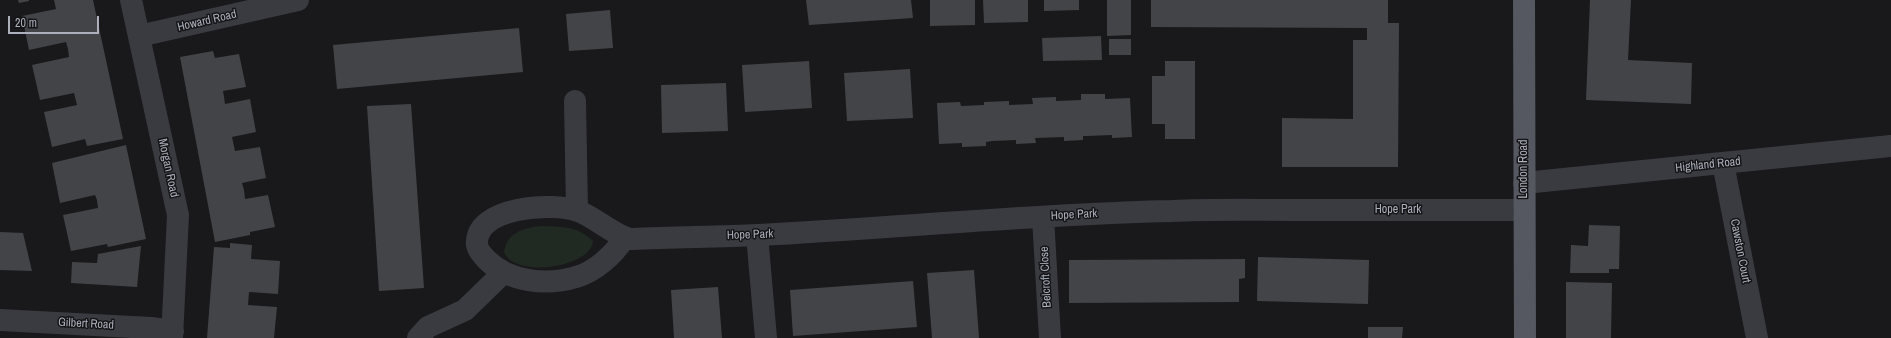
<!DOCTYPE html>
<html>
<head>
<meta charset="utf-8">
<style>
	body { margin:0 }
	#map { position:relative; width:1891px; height:338px; overflow:hidden; background:#19191b; font-family:"Archivo Narrow",sans-serif }
	canvas { display:block }
	.scale { position:absolute; left:8px; top:16px; width:91px; height:18px; box-sizing:border-box; border:2px solid #abb0bc; border-top:0; padding-left:5px; font-size:12px; line-height:14px; white-space:nowrap; color:#abb0bc; -webkit-text-stroke:3px #141416; paint-order:stroke }
</style>
</head>
<body>
<div id="map">
<canvas width="1891" height="338"></canvas>
<div class="scale">20 m</div>
</div>
<script>
const g = document.querySelector('canvas').getContext('2d');
g.lineJoin = 'round';
function paint(path, color) {
  g.fillStyle = color;
  g.fill(path, 'evenodd');
}
function trace(path, color, width, dash) {
  g.strokeStyle = color;
  g.lineWidth = width;
  g.lineCap = dash ? 'butt' : 'round';
  g.setLineDash(dash || []);
  g.stroke(path);
}
function write(font, color, halo, rows, align = 'center') {
  g.font = font + ' "Archivo Narrow",sans-serif';
  g.lineWidth = 3;
  g.setLineDash([]);
  g.textBaseline = 'middle';
  g.strokeStyle = halo;
  g.fillStyle = color;
  for (const [text, x, y, turn = 0] of rows) {
    g.save();
    g.translate(x, y);
    g.rotate((+turn || 0) * Math.PI / 180);
    g.textAlign = isNaN(turn) ? turn : align;
    if (halo) g.strokeText(text, 0, 0);
    g.fillText(text, 0, 0);
    g.restore();
  }
}
paint(new Path2D(`
	M543 226C564 227 577 226 593 241 593 266 516 280 504 252 507 232 525 227 543 226Z`), '#202a22');
paint(new Path2D(`
	M18 0H29V1L19 3Z
	M54 0H93L123 139 87 146 85 139 52 147 44 112 77 105 74 93 40 100 32 65 69 57 68 49 66 42 29 50 22 16 56 9Z
	M806 0H911L913 18 809 25Z
	M930 0H975V25L930 26Z
	M983 0H1028V22L984 23Z
	M1044 0H1079V10L1044 11Z
	M1107 0H1131V35L1107 36Z
	M1151 0H1388V23H1399L1398 167H1282V118L1353 119V40H1367V28L1151 27Z
	M1590 0H1631L1628 60 1692 63 1691 104 1586 100Z
	M610 10 613 48 569 51 566 14Z
	M519 28 523 72 337 89 333 45Z
	M1101 36 1102 60 1043 61 1042 38Z
	M1109 39H1131V55H1109Z
	M213 51 215 58 239 54 246 87 223 91 224 97 225 104 250 99 256 132 232 137 235 151 260 147 266 178 242 183 244 190 245 199 268 195 275 227 250 232V235L215 242 180 57Z
	M809 61 812 108 745 112 742 65Z
	M1165 61H1195V139H1165V124H1152V76H1165Z
	M910 69 913 118 847 121 844 73Z
	M726 83 728 131 662 133 661 85Z
	M1081 94H1105V99L1130 98 1132 137 1112 138V135L1087 136H1083V140L1064 141V137L1035 138 1036 143 1016 144V140L992 141 986 142V146L962 147V143L939 144 937 103 960 102 961 106 984 105V102L1009 101V105L1033 104 1032 98 1056 97V101L1081 100Z
	M411 104 424 288 379 291 367 106Z
	M126 145 146 239 108 247 107 244 71 251 63 215 98 208 97 200 95 195 60 203 52 163Z
	M1589 225 1620 226 1619 269H1609V273H1570L1571 245 1588 246Z
	M0 232 23 233 32 271 0 270Z
	M230 243 252 245 251 259 280 261 278 294 249 292 248 305 277 307 274 338H207L214 247 230 248Z
	M141 246 137 287 71 283 72 262 97 263 98 254Z
	M1258 257 1369 260 1368 304 1257 301Z
	M1245 259V278L1239 279V302L1069 303V260Z
	M974 270 979 338H932L927 273Z
	M913 281 917 327 793 336 790 290Z
	M1566 282 1612 283 1611 338H1566Z
	M718 287 722 338H674L671 290Z
	M1368 327H1403L1402 338H1368Z`), '#434448');
trace(new Path2D(`
	M131 0 178 215 172 338
	M139 36 298 0
	M575 101 577 211
	M1723 163 1757 338
	M1524 183 1891 146
	M1043 217 1050 338
	M757 235 766 338
	M624 239C613 255 595 272 576 277 547 286 509 282 487 260 483 256 478 251 477 245 474 206 554 202 578 211 595 217 619 239 633 239 675 237 717 237 758 235 896 228 1034 214 1172 211 1212 209 1252 210 1292 210 1369 210 1447 210 1524 210
	M0 320 151 328 173 331
	M418 338 428 327 465 310 503 273`), '#3a3b41', 22);
trace(new Path2D(`
	M1524 0 1525 338`), '#555860', 22);
write('12px', '#abb0bc', '#141416', [
	["Howard Road",207,21,-13],
	["Highland Road",1708,165,-6],
	["Morgan Road",168,168,78],
	["London Road",1524,169,-90],
	["Hope Park",1398,210],
	["Hope Park",1074,215,-3],
	["Hope Park",750,235,-2],
	["Cawston Court",1740,251,79],
	["Belcroft Close",1046,277,-93],
	["Gilbert Road",86,324,3]
]);
</script>
</body>
</html>
